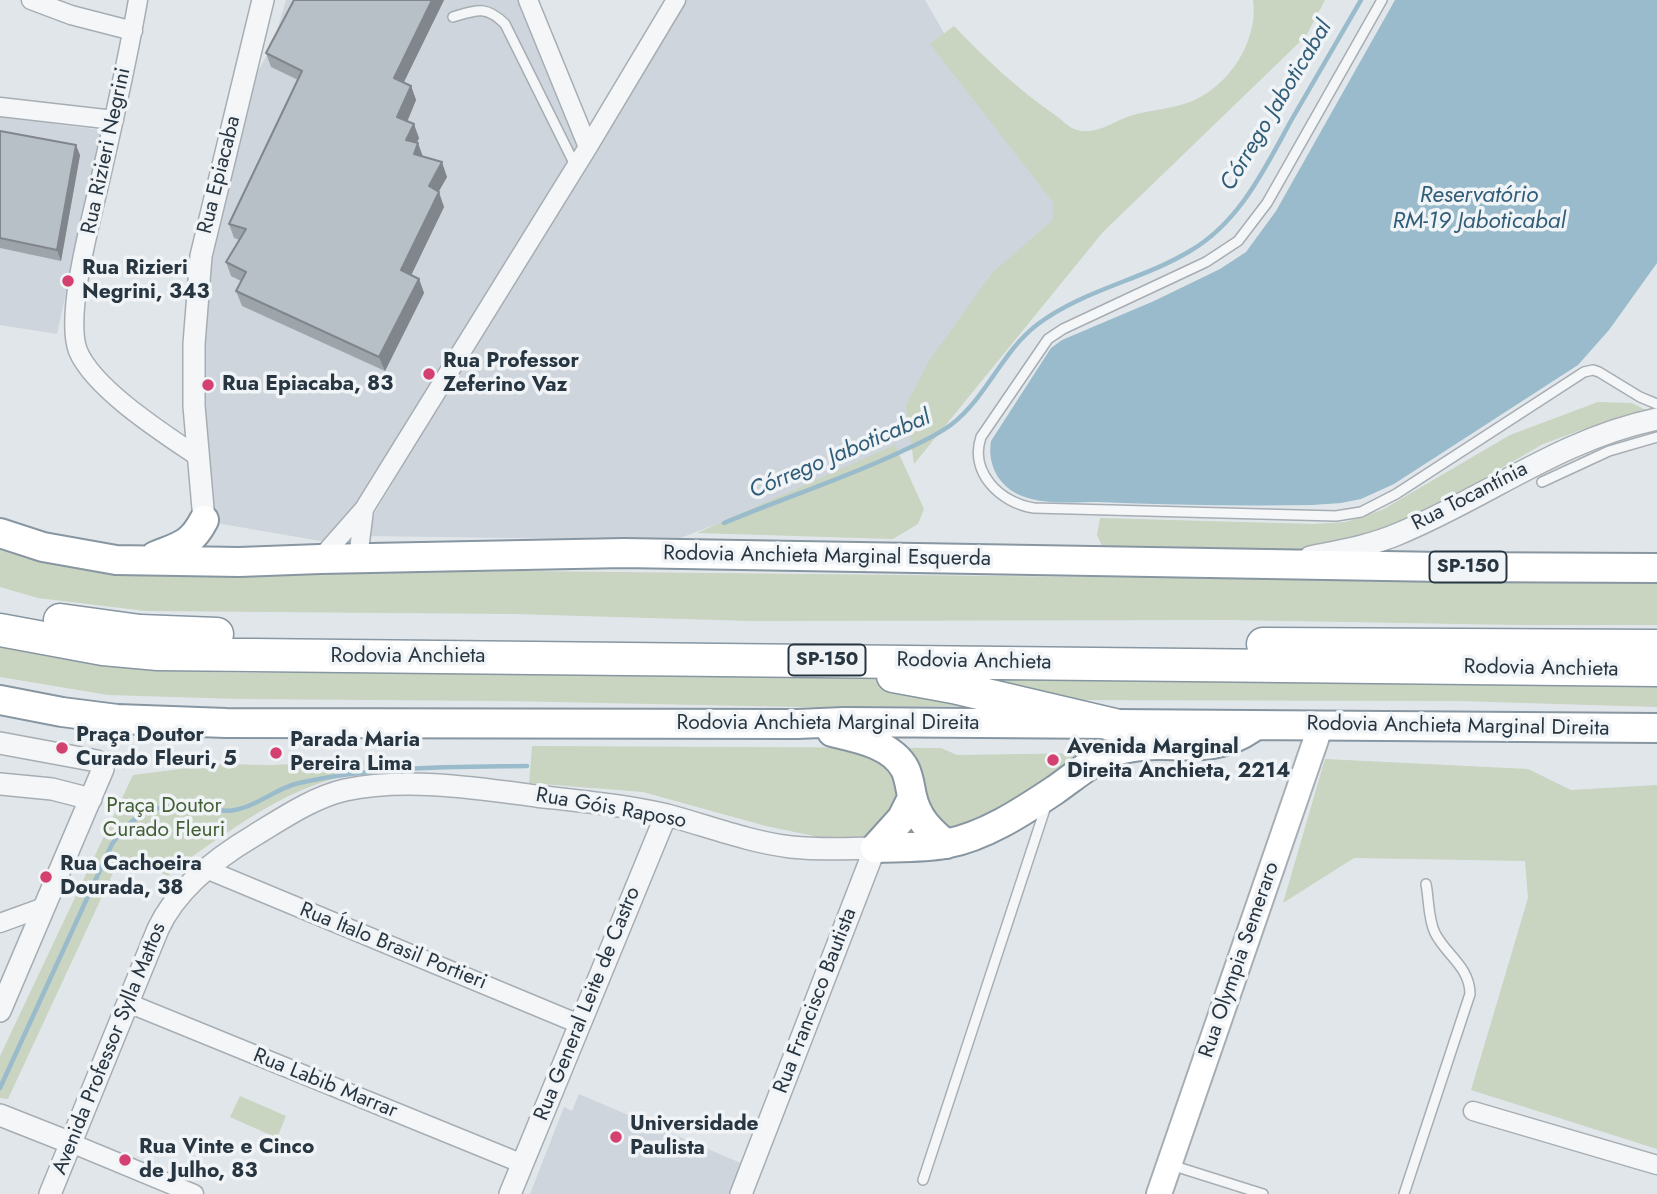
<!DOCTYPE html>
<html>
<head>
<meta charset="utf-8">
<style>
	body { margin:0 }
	canvas { display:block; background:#e1e6ea }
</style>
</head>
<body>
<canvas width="1657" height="1194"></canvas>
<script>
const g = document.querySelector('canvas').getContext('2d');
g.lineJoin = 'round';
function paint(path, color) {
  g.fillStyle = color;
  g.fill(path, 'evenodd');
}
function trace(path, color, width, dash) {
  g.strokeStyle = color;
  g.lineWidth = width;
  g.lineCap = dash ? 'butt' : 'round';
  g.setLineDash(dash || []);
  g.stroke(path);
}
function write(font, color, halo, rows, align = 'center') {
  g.font = font + ' Jost,sans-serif';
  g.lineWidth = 7;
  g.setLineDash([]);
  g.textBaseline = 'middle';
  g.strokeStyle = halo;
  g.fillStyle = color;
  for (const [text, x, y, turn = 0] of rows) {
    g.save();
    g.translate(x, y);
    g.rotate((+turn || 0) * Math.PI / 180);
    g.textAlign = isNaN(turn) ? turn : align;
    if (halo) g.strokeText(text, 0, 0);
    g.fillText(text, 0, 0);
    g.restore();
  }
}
paint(new Path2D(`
	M286 0H524L583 143 332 543 216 523 204 503 203 266 247 91 273 44Z
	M681 0H925L970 78 1089 217 915 448 675 540 361 536Z
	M0 117 101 130 57 334 0 325Z
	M579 1094 743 1164 733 1194H530L564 1107 572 1111Z`), '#ced5dc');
paint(new Path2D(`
	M1253 0H1325L1306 36 1103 232 914 464 906 406 929 361 992 273 1053 220V202L930 44 954 26C986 59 1017 89 1055 115 1061 119 1069 128 1077 130 1097 136 1115 120 1133 115 1151 110 1172 109 1190 102 1229 87 1259 40 1253 0Z
	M1598 402 1632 403 1650 412 1592 426 1543 444 1467 488 1381 532 1344 542 1285 553 1104 550 1097 535 1100 518 1314 524 1346 522 1382 510 1510 435Z
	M895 445 924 509 918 524 893 539 697 533Z
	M0 547 56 564 123 574 197 576 521 571 1657 583V625H1520L1229 620 751 621 514 614 146 611 38 598 0 587Z
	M0 646 42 655 168 671 246 673 526 670 872 678 1006 706 800 707 505 701 240 699 108 695 0 677Z
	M951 678 1657 681V707L1459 701 1049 700Z
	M532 746 941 748 957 755 1089 753 1045 783 978 821 918 838H823L766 826 643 792 529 783Z
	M1325 759 1528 769 1571 790 1657 785V1149L1471 1090 1528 898 1525 861 1354 858 1283 903Z
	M364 761 362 773C292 782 235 828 178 866L168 876C144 864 137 856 113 873L8 1099 0 1098V1056L133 775 220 764 271 765Z
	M240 1096 286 1116 277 1138 230 1117Z`), '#c9d4c1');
paint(new Path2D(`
	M1395 0H1657V263L1609 330 1578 365 1394 484 1361 499 1341 503 1312 505C1240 506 1168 505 1097 502 1074 502 1044 505 1022 496 999 487 987 465 991 441L1051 348 1062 340 1154 301 1220 269 1246 252 1276 211Z`), '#9abbcb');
trace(new Path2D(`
	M724 523C781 499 840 480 896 454 915 445 935 437 952 424 987 397 1002 351 1038 324 1083 290 1142 280 1190 251 1240 222 1265 168 1292 119 1315 80 1338 40 1361 0
	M0 1088 112 844C134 813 155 802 193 807 206 808 222 813 235 810 258 806 276 788 299 783 373 766 451 767 527 766`), '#9abbcb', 4.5);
const service = new Path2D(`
	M1382 0 1267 203 1238 241 1206 262 1063 329 1048 339 981 437C969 472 1000 503 1034 508L1336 516 1361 512 1396 494 1584 372 1593 370 1599 372 1640 397 1657 404
	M453 17C476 10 486 5 505 24L576 167
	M1542 482 1609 451 1657 437
	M1171 1165 1263 1194
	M923 1180 1047 803
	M1404 1194 1470 994C1470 967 1446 955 1435 933 1428 919 1429 899 1426 884`);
const minor = new Path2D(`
	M31 0 71 15 133 31
	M138 0C128 58 115 115 102 172 93 213 64 314 78 351 94 389 163 433 197 456
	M528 0 588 147
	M0 107 114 120
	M358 558 364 510
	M320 559 364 509 588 147 676 0
	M206 869 579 1024
	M0 923 44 907
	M128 1003 523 1164
	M1473 1111 1657 1165
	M71 1143 194 1194`);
const tertiary = new Path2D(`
	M204 520 194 406V344L201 256 263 0
	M1310 557C1339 551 1370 546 1398 534 1488 497 1558 440 1657 419
	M0 743 97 761 102 765 103 769 0 1011
	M0 784 52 789 91 799
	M0 1115 71 1143
	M50 1194 158 929C177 888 216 858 255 835 283 818 314 797 345 790 405 777 476 788 536 796 580 801 624 805 667 815 708 826 749 842 791 847 819 850 847 849 875 848L741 1194
	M510 1194 666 815`);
const secondary = new Path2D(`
	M1159 1194 1321 725`);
const trunk = new Path2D(`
	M0 533 43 547 116 560 239 562 320 559 624 553 1443 567 1657 568
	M155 556C180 546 191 545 204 520
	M0 700 62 712 117 719 226 723 797 724 844 722 1657 728
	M832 732C857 738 892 744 905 769 909 777 910 787 912 796 917 818 929 830 946 844
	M875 848C898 847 922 848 945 844 984 837 1022 812 1055 790 1075 776 1099 755 1123 749 1171 737 1207 759 1252 728
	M875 848 902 818 912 798`);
const motorway = new Path2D(`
	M60 620 140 631 217 634
	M0 630 103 649 158 654 1657 670
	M1263 644 1657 646
	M893 676 953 687 1115 725`);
trace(service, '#a6aeb4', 12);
trace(minor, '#a6aeb4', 21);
trace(tertiary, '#a6aeb4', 24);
trace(secondary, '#a6aeb4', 28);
trace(trunk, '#8796a1', 32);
trace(motorway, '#8796a1', 35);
trace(service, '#f4f6f8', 9);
trace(minor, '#f4f6f8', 18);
trace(tertiary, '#f4f6f8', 21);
trace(secondary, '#fff', 24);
trace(trunk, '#fff', 28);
trace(motorway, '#fff', 32);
paint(new Path2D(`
	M294 0H444L404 82 411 86 416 100 407 121 419 138 417 142 423 157 447 177 438 192 444 207 411 275 419 279 424 293 385 371 242 306 236 291 241 281 231 276 226 262 240 240 234 238 229 224 298 80 271 67 266 53Z
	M0 131 80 155 61 261 0 248Z`), '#9da5ab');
paint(new Path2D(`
	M432 0H444L399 92 394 78Z
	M411 86 416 100 403 132 397 117Z
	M414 124 419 138 411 155 406 140Z
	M418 143 423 157 414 154Z
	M76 145 80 155 61 261 57 250Z
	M442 162 447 177 434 200 429 186Z
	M439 192 444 207 407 284 401 270Z
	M419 279 424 293 385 371 379 357Z`), '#80868b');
const building = new Path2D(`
	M294 0H432L394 78 411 86 397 117 414 124 406 140 418 143 414 154 442 162 429 186 439 192 401 270 419 279 379 357 236 291 246 272 226 262 246 229 229 224 302 71 266 53Z
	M0 131 76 145 57 250 0 238Z`);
paint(building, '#b7c0c7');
trace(building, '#80868b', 2);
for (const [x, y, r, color] of [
	[68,281,7,"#d44170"],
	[429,374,7,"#d44170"],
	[208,385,7,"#d44170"],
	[62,748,7,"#d44170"],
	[276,753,7,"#d44170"],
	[1053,760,7,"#d44170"],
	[46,877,7,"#d44170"],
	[616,1137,7,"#d44170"],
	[125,1160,7,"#d44170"]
]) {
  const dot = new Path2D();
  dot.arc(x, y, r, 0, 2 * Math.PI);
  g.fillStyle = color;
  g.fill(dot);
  trace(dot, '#f0f4f7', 2.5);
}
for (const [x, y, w] of [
	[1468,567,77],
	[827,660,77]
]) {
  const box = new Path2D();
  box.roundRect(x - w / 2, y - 15.5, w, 31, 5);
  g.fillStyle = '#f0f4f7';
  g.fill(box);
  trace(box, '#283642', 2);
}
write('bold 19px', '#283642', null, [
	["SP-150",1468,567],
	["SP-150",827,660]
]);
write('21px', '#283642', '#f0f4f7', [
	["Rua Rizieri Negrini",107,151,-78],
	["Rua Epiacaba",220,175,-76],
	["Rua Tocantínia",1470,497,-27],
	["Rodovia Anchieta Marginal Esquerda",827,557,1],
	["Rodovia Anchieta",408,657],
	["Rodovia Anchieta",974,662,1],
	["Rodovia Anchieta",1541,669,1],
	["Rodovia Anchieta Marginal Direita",828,724],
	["Rodovia Anchieta Marginal Direita",1458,727,1],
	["Rua Góis Raposo",611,809,10],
	["Rua Ítalo Brasil Portieri",393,947,22],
	["Rua Olympia Semeraro",1240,960,-71],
	["Rua Francisco Bautista",816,1001,-69],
	["Rua General Leite de Castro",588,1004,-68],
	["Avenida Professor Sylla Mattos",110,1049,-68],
	["Rua Labib Marrar",325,1084,22]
]);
write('bold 21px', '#283642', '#f0f4f7', [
	["Rua Rizieri",82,269],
	["Negrini, 343",82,293],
	["Rua Professor",443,362],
	["Zeferino Vaz",443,386],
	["Rua Epiacaba, 83",222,385],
	["Praça Doutor",76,736],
	["Curado Fleuri, 5",76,760],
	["Parada Maria",290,741],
	["Pereira Lima",290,765],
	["Avenida Marginal",1067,748],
	["Direita Anchieta, 2214",1067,772],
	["Rua Cachoeira",60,865],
	["Dourada, 38",60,889],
	["Universidade",630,1125],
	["Paulista",630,1149],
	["Rua Vinte e Cinco",139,1148],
	["de Julho, 83",139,1172]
], 'left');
write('21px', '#445f35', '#f0f4f7', [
	["Praça Doutor",164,807],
	["Curado Fleuri",164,831]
]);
write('italic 23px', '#315d78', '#f0f4f7', [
	["Córrego Jaboticabal",1277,106,-59],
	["Reservatório",1479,196],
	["RM-19 Jaboticabal",1479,222],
	["Córrego Jaboticabal",840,455,-23]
]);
</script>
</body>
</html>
